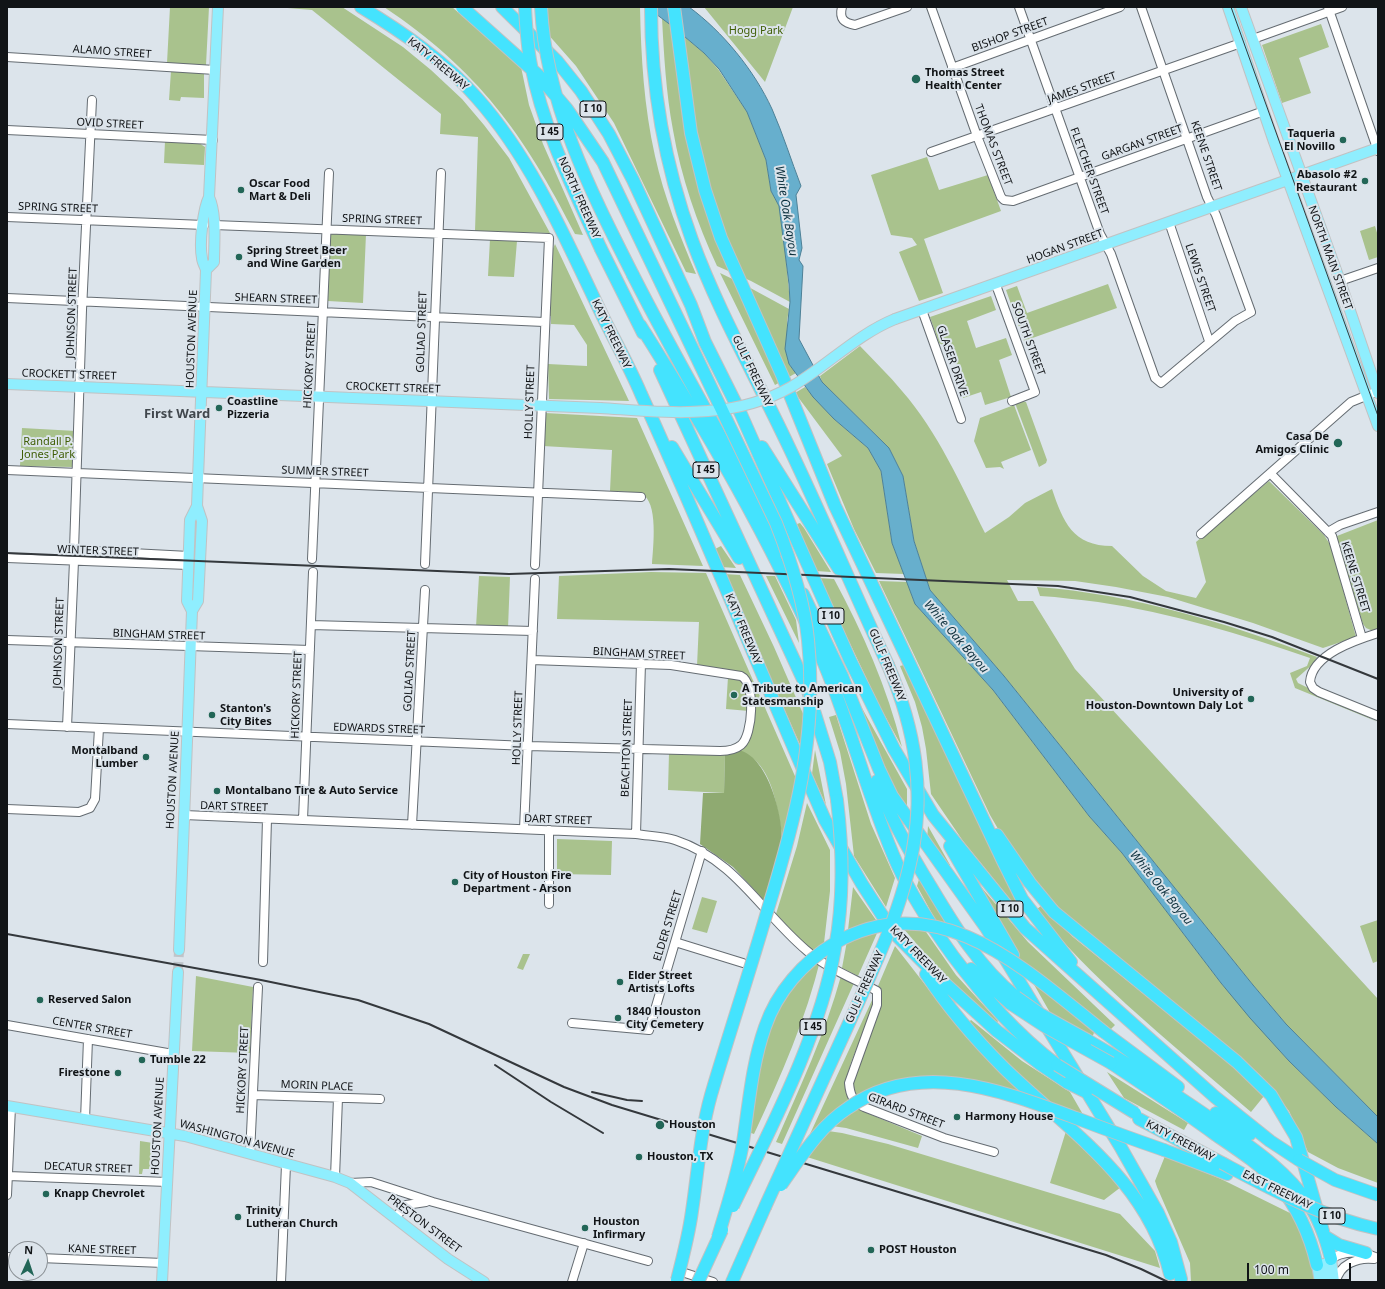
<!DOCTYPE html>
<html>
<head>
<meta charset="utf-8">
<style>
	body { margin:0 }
	#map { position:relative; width:1385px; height:1289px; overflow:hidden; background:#dce4eb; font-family:"Noto Sans",sans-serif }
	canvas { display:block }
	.frame { position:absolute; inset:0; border:8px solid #111417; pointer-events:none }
	.north { position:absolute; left:8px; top:1241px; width:40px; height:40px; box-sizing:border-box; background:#dce4eb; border:1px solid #8b9196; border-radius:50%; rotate:3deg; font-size:11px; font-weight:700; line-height:16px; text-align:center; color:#111417 }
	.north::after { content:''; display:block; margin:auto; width:14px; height:18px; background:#226657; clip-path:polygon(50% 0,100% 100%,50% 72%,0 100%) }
	.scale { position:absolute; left:1247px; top:1263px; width:104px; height:18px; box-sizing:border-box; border:2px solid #111417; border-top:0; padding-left:5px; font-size:12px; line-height:14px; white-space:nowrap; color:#111417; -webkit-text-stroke:3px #dce4eb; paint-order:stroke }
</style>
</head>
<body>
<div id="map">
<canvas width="1385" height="1289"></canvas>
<div class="frame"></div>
<div class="north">N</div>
<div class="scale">100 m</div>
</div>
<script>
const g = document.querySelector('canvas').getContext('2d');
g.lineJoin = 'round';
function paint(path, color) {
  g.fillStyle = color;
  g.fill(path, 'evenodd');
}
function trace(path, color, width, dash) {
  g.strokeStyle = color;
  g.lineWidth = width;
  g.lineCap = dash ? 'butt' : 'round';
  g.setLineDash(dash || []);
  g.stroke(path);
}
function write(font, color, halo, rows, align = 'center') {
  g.font = font + ' "Noto Sans",sans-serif';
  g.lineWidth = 4;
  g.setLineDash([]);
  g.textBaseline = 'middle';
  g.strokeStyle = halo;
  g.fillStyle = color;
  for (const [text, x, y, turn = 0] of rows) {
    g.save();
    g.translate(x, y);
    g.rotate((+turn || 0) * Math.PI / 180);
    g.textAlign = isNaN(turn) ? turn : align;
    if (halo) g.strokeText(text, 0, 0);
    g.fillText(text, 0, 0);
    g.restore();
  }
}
paint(new Path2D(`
	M170 7H209L206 65 167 63Z
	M275 7H342L403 47 431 70 462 99 484 125 509 158 550 233 475 231 478 137 440 134 441 114 312 10Z
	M384 7H452L521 67 529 105 543 144 583 235 575 234C524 134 478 70 384 7Z
	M544 7H640C641 57 644 107 655 156 664 197 680 236 696 274L686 272 614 123 576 66 546 32Z
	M704 7H793L765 82Z
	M662 18 704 53 718 69 747 112 766 160 771 191 779 206 784 239 790 302 751 281 717 266C697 223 681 177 673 130 666 93 664 55 662 18Z
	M1321 24 1329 47 1299 58 1311 93 1282 103 1262 45Z
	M171 71 204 73V98L181 97 180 101 169 100Z
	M165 141 199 143 205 147 204 165 164 163Z
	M927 157 939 190 988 175 1001 211 924 239 943 293 919 301 899 252 917 245 912 238 891 235 871 175Z
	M1375 226 1378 236V257L1369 260 1360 231Z
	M333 233 366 234 363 303 328 301 330 236Z
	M490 239 517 241 514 277 488 276Z
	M555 244 629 401 549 399 548 364 587 366V345L574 325 551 324V316H548L552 251Z
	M720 273 743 284 789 309 787 321 789 364 796 373 775 385Z
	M1108 284 1117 308 1024 341 1006 290 1017 286 1027 313Z
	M991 296 996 310 967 321 976 348 1006 338 1012 355 999 360 1011 397 985 405 981 392 963 398 960 387 962 380 952 350 939 343 930 317Z
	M860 346C874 361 889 375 902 391 938 432 961 485 985 533L1009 517 1025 503 1052 489C1063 522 1073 546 1112 546L1143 576 1166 591 1196 598 1206 582 1196 542 1269 481 1324 535 1331 546 1356 637 1323 648 1253 623 1168 597 1116 587 1075 581 1007 580 1018 601H1033L1075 669 1378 999V1117L1286 1024 1253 985 1004 676 930 590 914 541 903 476 889 448 822 382 820 376Z
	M805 387 834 419 868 448 881 471 892 543 904 574 876 573 854 529 827 464 842 456 795 393Z
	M1022 401 1026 402 1047 460 1046 463 1039 467 1015 403Z
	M1014 405 1031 450 1001 462 1004 469 1000 467 986 468 974 441 980 418Z
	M545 413 637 418 703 566 652 564C653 549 659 500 641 494 632 491 620 492 610 491L612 450 543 446Z
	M22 428 76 431 73 467 20 466Z
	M1378 520V629L1373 631 1366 628 1363 624 1338 544 1337 536Z
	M800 523 804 528 831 572 816 571 797 524Z
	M721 546 736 568 721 567 713 550Z
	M651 572 706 573 798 783 783 839C778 814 775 781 757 762 752 757 744 754 738 750L746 743 750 680 697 666 699 622 557 619 559 576Z
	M724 574 740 575 774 647 804 716 802 749Z
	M479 576 510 577 508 628 476 627Z
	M766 576H775L796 620 799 643Z
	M819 578 834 579C863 633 887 687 902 747L880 707Z
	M879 581 907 582 915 604 993 690 1089 816 1122 853 1221 983 1289 1061 1336 1107 1378 1144V1183L1338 1168 1308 1152 1289 1111 1261 1076 1210 1032 1077 926 1041 889 1001 834 990 815Z
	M1037 587C1133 594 1227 623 1317 657L1314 663 1296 679 1298 683 1378 722 1295 688 1290 673 1307 666 1310 658C1241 634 1172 613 1098 602 1079 600 1060 597 1040 596Z
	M904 665 992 852 1021 906 1017 908 963 841 931 794 926 749 922 727 915 702 900 666Z
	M728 677 741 678 745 682 749 711 726 709Z
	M858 701 907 789V814L888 784Z
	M836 715 871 824 895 878 886 907 854 856 846 784 840 752 829 717Z
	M815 750 826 805 812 774Z
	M669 753 725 754 724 793 668 790Z
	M807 803 830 850V891L824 943 812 952 776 914 797 846Z
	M928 826 950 865 947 866 927 841Z
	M557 839 612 841 611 875 557 874Z
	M965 868 1028 942 1115 1025 1110 1030 1016 956Z
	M920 876 949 924 936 921 917 886Z
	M853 887 876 920 848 930Z
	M702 897 717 901 707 933 692 929Z
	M1041 906 1073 937 1242 1073 1264 1096 1251 1112C1209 1076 1167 1041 1126 1004 1094 974 1063 945 1037 909Z
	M1378 920V961L1373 963 1360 926Z
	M903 928 924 929 956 975 998 1021 996 1024 939 970Z
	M878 931 858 976 842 968 847 941Z
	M895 946 958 1027 1000 1072 1028 1097 970 1081 866 1092 857 1096 854 1088 853 1082 882 999 878 986Z
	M523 954H530L523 970 517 968Z
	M821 957C806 1019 781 1076 754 1134L748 1132C754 1088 763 1023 791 987 799 976 812 967 821 957Z
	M196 976 253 987 250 1053 192 1051Z
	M841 976 854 983 782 1144 776 1142C800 1087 825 1034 841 976Z
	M1032 981 1095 1030 1092 1038 1052 1016Z
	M873 998C872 1031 837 1068 849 1102L813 1136 810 1134Z
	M971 1020 1022 1061 1070 1092 1085 1118 1053 1106 1012 1068 968 1023Z
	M1107 1072 1188 1123 1184 1130 1124 1098Z
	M855 1108 922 1136 918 1148 846 1128 832 1126Z
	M828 1131 842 1133 888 1144 1120 1214 1155 1251 1160 1268 807 1157Z
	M1066 1131 1104 1167 1121 1187 1104 1200 1050 1183Z
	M140 1141 153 1143 154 1159H152V1164H153L152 1172 151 1169H143L142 1174H139Z
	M1165 1156 1221 1179 1292 1214 1302 1233 1310 1254 1315 1282H1191L1190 1263 1157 1187 1155 1181Z`), '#a9c28d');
paint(new Path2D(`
	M738 750C767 755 782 813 782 838 783 850 768 887 764 900L733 867 700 844 703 793H724L725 754Z`), '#8faa71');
const water = new Path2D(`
	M647 7H689C723 32 754 70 772 109 783 134 791 160 801 186L796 195 802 248 799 260 803 266 799 339 822 382 889 448 903 476 914 541 930 590 1004 676 1253 985 1286 1024 1378 1117V1144L1336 1107 1289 1061 1250 1018 1221 983 1122 853 1089 816 993 690 915 604 892 543 881 471 868 448 834 419 813 397 789 364 785 349 790 302 789 284 779 206 771 191 766 160 747 112 719 69 704 53 672 26Z`);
paint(water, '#67afcd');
trace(water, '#4d8096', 1);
trace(new Path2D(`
	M178 972 179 950`), '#bec5cb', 10, [10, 5]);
const minor = new Path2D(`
	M842 7C839 19 844 23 855 25L907 7
	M931 7 977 136 1001 197 1004 200 1013 201 1264 111
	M1019 7 1100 234 1111 254 1155 378 1161 383 1235 321 1251 312 1216 215 1207 197 1141 7
	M1328 7 1378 151
	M1253 39 1342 7
	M7 57 215 70
	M952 68 1120 7
	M92 100 82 310 74 550 189 556
	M7 130 213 140
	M931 152 1241 43
	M7 217 204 225
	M1169 222 1209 341
	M214 225 549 238 535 565
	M1340 281 1378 268
	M996 285 1035 392 1012 401
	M7 298 544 322
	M922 310 961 419
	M7 470 641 497
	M1271 474 1332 536 1362 638
	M1328 532 1340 525 1378 512
	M1201 534 1351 402 1378 391
	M7 558 188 565
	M312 559 329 173
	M425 564 441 173
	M311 625 533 631
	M1378 633C1356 640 1312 654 1310 682L1313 688 1319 692 1378 716
	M7 640 310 650
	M7 724 528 746 720 751C727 751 735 750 741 745 753 735 756 683 741 676L671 665 532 660
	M67 727 74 561
	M7 809 79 812 90 808 95 799 99 728
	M184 815 636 834C648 836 663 836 675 840 736 860 760 911 806 950 826 968 853 978 877 991V1005L849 1083C850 1095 853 1102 864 1107L944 1138 994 1152
	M303 820 313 572
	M412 825 425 590
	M524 829 535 579
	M636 834 641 663
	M549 904V830
	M675 942 743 963
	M263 962 267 819
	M572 1023 649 1030 702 851
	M7 1025 173 1054
	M253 1095 380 1099
	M85 1120 88 1039
	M250 1154 258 987
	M8 1176 167 1182
	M335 1177 338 1098
	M350 1183 371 1182 433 1202 648 1261
	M7 1195 11 1107
	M395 1218 406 1205 426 1202
	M7 1257H16
	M40 1258 163 1263
	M1328 1261C1344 1249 1361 1251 1378 1258
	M685 1273 713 1282
	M281 1282 286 1165
	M572 1282 584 1243
	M1336 1282C1339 1264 1358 1257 1374 1259`);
const major = new Path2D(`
	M1228 7 1274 142 1378 426
	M1241 7 1340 281 1378 393
	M206 270 214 262C214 243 217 214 209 197
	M895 319 1378 148
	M7 384 600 408
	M192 611 187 601 190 520 197 506 198 478 206 270C205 266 202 262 202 258 199 244 203 209 209 197L218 7
	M179 950 192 611 198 601 202 521 197 506
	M7 1106 185 1136 335 1177 350 1183 448 1259 484 1282
	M1331 1259 1334 1282
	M1324 1264 1327 1282
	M1317 1265 1320 1282
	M162 1282 178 972`);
const highway = new Path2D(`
	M361 7C402 32 445 61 477 98 533 161 567 242 603 317 616 343 630 368 641 394 705 535 763 679 825 820L862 884 893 932 941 980 997 1031 1040 1064 1068 1083
	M502 7 557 61 581 91 609 134 633 180 691 305 705 342 740 412 850 660 894 749 933 815 1025 928 1215 1097 1270 1141 1299 1160
	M651 7C651 86 665 166 692 240 718 311 756 377 788 445 823 518 854 592 888 665
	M674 7 691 133 705 190 721 238 782 375 835 506 1003 861 1022 899 1071 962
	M601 249 643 333
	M633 275C680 368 734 457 782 550
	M640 325C707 431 770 539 820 654 850 722 867 796 897 864 912 897 932 927 953 956 984 997 1016 1034 1057 1065
	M660 370 807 688 830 762 837 800
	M672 447 739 558
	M762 447 839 569
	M803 594 842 676 879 769 892 796 987 929 1120 1146 1158 1213 1171 1242 1181 1279
	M877 781C890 818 910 853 931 887 955 927 979 967 1016 997
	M997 835 1030 883 1054 912 1237 1062 1271 1095 1296 1137 1323 1231
	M950 846 1013 955
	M971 969 1011 1004
	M926 974C949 1009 976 1040 1005 1069 1070 1132 1148 1181 1170 1274
	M1104 1032 1178 1087
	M1087 1040C1132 1066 1175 1094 1217 1123 1250 1147 1285 1169 1308 1203 1320 1220 1326 1239 1331 1259
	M1111 1063C1147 1087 1182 1110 1216 1135 1238 1150 1260 1164 1278 1184 1298 1208 1310 1235 1317 1265
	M1216 1113 1250 1134
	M1139 1119 1222 1163
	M1164 1150 1227 1174
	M1326 1237 1339 1245 1366 1253
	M732 1282 765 1207`);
trace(minor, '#656c72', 10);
trace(major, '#c1c2c3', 12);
trace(highway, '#c1c2c3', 14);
trace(minor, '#fff', 8);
trace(major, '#8feefe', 10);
trace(highway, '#44e3fe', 12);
trace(new Path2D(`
	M1231 7 1378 416`), '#34383c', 1);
trace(new Path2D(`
	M7 553 509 574 669 569 1058 586 1130 597 1224 622 1272 637 1378 679
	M7 934 261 980 358 1000 429 1024 564 1087 612 1105 1106 1255 1141 1269 1168 1282
	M495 1065 551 1102 603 1133
	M592 1092 627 1100 642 1101`), '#34383c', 2);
const majorBridge = new Path2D(`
	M600 408C666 412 731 421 791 387 827 366 856 335 895 319`);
const highwayBridge = new Path2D(`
	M462 7 538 75 567 109 603 162 776 523C791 561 804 600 808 640 818 737 795 821 767 912 749 974 729 1034 711 1095 700 1134 698 1172 692 1211 689 1234 683 1257 677 1280
	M525 7C526 26 527 46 531 65 543 129 574 190 601 249
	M541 7C546 104 590 190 633 275
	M1016 997 1040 1014 1087 1040
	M1011 1004 1046 1027 1111 1063
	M1057 1065 1135 1113
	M1068 1083 1086 1092
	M1299 1160 1335 1180 1378 1195
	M1222 1163C1273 1190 1322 1217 1378 1229
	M781 1185C801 1157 819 1127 848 1108 919 1058 1003 1091 1076 1118 1105 1129 1135 1140 1164 1150
	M733 1206C771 1128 821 1033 835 948 844 899 843 849 837 800
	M765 1207C793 1146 821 1084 849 1023 908 893 948 806 888 665
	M718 1237C727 1206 738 1174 743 1142 749 1103 752 1064 765 1027 777 992 803 962 835 943 939 884 1027 971 1104 1032
	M698 1282 722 1230`);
trace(majorBridge, '#c1c2c3', 12, []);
trace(highwayBridge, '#c1c2c3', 14, []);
trace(majorBridge, '#8feefe', 10);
trace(highwayBridge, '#44e3fe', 12);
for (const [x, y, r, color] of [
	[916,79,5,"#226657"],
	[1343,140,4,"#226657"],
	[1365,181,4,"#226657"],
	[241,190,4,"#226657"],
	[239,257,4,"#226657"],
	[219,408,4,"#226657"],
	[1338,443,5,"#226657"],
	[734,695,4,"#226657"],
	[1251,699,4,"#226657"],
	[212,715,4,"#226657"],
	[146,757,4,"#226657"],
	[217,791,4,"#226657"],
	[455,882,4,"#226657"],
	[620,982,4,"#226657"],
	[40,1000,4,"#226657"],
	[618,1018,4,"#226657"],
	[142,1060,4,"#226657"],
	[118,1073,4,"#226657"],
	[957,1117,4,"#226657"],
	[660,1125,5,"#226657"],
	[639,1157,4,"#226657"],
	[46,1194,4,"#226657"],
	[238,1217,4,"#226657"],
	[585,1228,4,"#226657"],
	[871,1250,4,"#226657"]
]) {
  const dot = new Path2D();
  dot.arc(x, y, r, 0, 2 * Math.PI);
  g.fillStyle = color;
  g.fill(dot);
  trace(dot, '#dce4eb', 1.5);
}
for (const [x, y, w] of [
	[593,109,26],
	[550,132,26],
	[706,470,26],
	[831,616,26],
	[1010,909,26],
	[813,1027,26],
	[1332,1216,26]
]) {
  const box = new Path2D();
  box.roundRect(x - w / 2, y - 8, w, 16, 3);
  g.fillStyle = '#dce4eb';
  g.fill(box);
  trace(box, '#111417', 1);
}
write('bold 10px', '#111417', null, [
	["I 10",593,109],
	["I 45",550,132],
	["I 45",706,470],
	["I 10",831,616],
	["I 10",1010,909],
	["I 45",813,1027],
	["I 10",1332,1216]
]);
write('11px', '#3f5e05', '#dce4eb', [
	["Hogg Park",756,31],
	["Randall P.",48,442],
	["Jones Park",48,455]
]);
write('11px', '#111417', '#dce4eb', [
	["BISHOP STREET",1010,35,-20],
	["ALAMO STREET",112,52,4],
	["KATY FREEWAY",438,64,40],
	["JAMES STREET",1082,88,-20],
	["OVID STREET",110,124,3],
	["GARGAN STREET",1142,143,-20],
	["THOMAS STREET",993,145,69],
	["KEENE STREET",1206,156,71],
	["FLETCHER STREET",1089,171,70],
	["NORTH FREEWAY",579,198,66],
	["SPRING STREET",58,208,2],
	["SPRING STREET",382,220,2],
	["HOGAN STREET",1065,247,-20],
	["NORTH MAIN STREET",1330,258,70],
	["LEWIS STREET",1200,278,71],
	["SHEARN STREET",276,299,2],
	["JOHNSON STREET",72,313,-88],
	["GOLIAD STREET",422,332,-88],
	["KATY FREEWAY",611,334,64],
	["HOUSTON AVENUE",192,339,-88],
	["SOUTH STREET",1028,339,70],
	["GLASER DRIVE",952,361,71],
	["HICKORY STREET",310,365,-87],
	["GULF FREEWAY",752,371,64],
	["CROCKETT STREET",69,375,2],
	["CROCKETT STREET",393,388,2],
	["HOLLY STREET",530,402,-88],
	["SUMMER STREET",325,472,2],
	["WINTER STREET",98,551,2],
	["KEENE STREET",1355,577,73],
	["KATY FREEWAY",743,629,67],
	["BINGHAM STREET",159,635,2],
	["JOHNSON STREET",59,643,-88],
	["BINGHAM STREET",639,654,3],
	["GULF FREEWAY",887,665,67],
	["GOLIAD STREET",410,671,-87],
	["HICKORY STREET",297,695,-88],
	["HOLLY STREET",518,728,-88],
	["EDWARDS STREET",379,729,2],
	["BEACHTON STREET",627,748,-88],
	["HOUSTON AVENUE",173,780,-87],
	["DART STREET",234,807,2],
	["DART STREET",558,820,2],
	["ELDER STREET",668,926,-73],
	["KATY FREEWAY",918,955,46],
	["GULF FREEWAY",865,987,-66],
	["CENTER STREET",92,1028,10],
	["HICKORY STREET",243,1070,-87],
	["MORIN PLACE",317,1086,2],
	["GIRARD STREET",906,1111,21],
	["HOUSTON AVENUE",158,1126,-87],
	["WASHINGTON AVENUE",237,1139,15],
	["KATY FREEWAY",1180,1141,28],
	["DECATUR STREET",88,1168,2],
	["EAST FREEWAY",1277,1190,26],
	["PRESTON STREET",424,1224,37],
	["KANE STREET",102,1250,2]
]);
write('bold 11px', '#111417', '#dce4eb', [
	["Thomas Street",925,73],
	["Health Center",925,86],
	["Taqueria",1335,134,"right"],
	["El Novillo",1335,147,"right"],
	["Abasolo #2",1357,175,"right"],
	["Restaurant",1357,188,"right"],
	["Oscar Food",249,184],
	["Mart & Deli",249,197],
	["Spring Street Beer",247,251],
	["and Wine Garden",247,264],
	["Coastline",227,402],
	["Pizzeria",227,415],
	["Casa De",1329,437,"right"],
	["Amigos Clinic",1329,450,"right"],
	["A Tribute to American",742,689],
	["Statesmanship",742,702],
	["University of",1243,693,"right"],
	["Houston-Downtown Daly Lot",1243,706,"right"],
	["Stanton's",220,709],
	["City Bites",220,722],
	["Montalband",138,751,"right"],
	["Lumber",138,764,"right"],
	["Montalbano Tire & Auto Service",225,791],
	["City of Houston Fire",463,876],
	["Department - Arson",463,889],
	["Elder Street",628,976],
	["Artists Lofts",628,989],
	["Reserved Salon",48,1000],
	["1840 Houston",626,1012],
	["City Cemetery",626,1025],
	["Tumble 22",150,1060],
	["Firestone",110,1073,"right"],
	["Harmony House",965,1117],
	["Houston",669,1125],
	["Houston, TX",647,1157],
	["Knapp Chevrolet",54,1194],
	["Trinity",246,1211],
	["Lutheran Church",246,1224],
	["Houston",593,1222],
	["Infirmary",593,1235],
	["POST Houston",879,1250]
], 'left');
write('italic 12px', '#0d303d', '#dce4eb', [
	["White Oak Bayou",786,211,81],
	["White Oak Bayou",956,637,49],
	["White Oak Bayou",1161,888,51]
]);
write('bold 13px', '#41474d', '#dce4eb', [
	["First Ward",177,414]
]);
</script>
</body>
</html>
